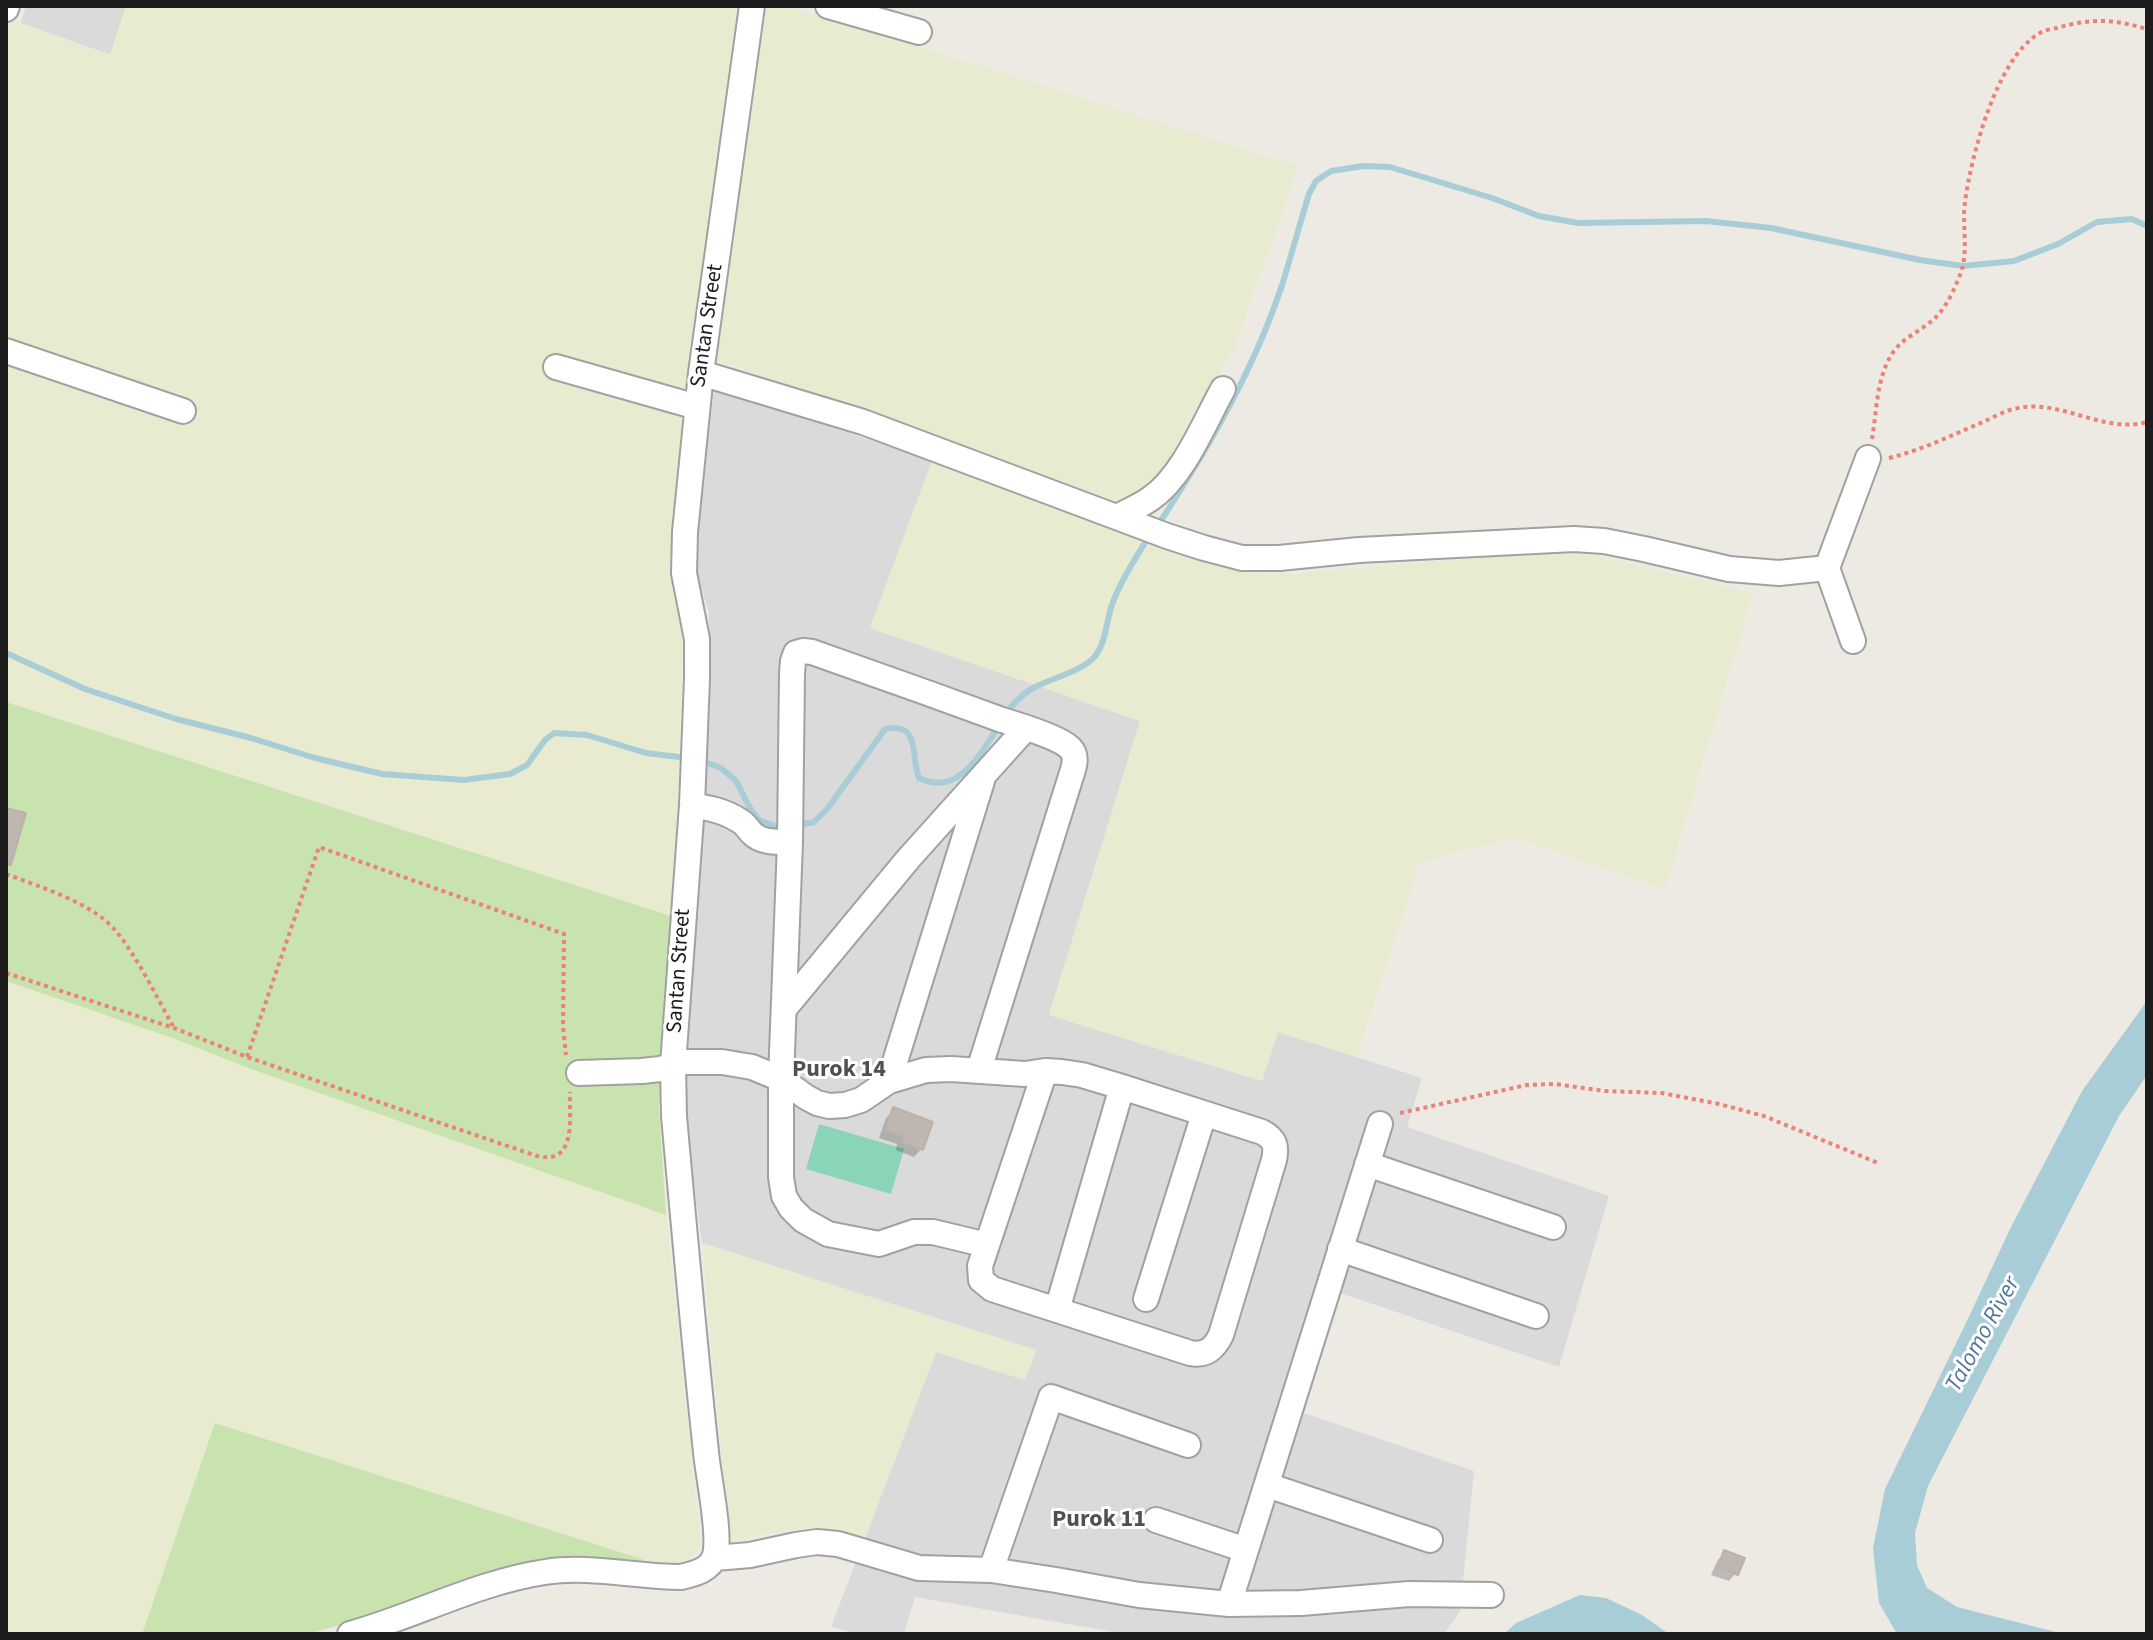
<!DOCTYPE html>
<html>
<head>
<meta charset="utf-8">
<style>
	body { margin:0 }
	#map { position:relative; width:2153px; height:1640px; overflow:hidden; background:#edeae4; font-family:"Source Sans 3",sans-serif }
	canvas { display:block }
	.frame { position:absolute; inset:0; border:8px solid #1d1d1d; pointer-events:none }
</style>
</head>
<body>
<div id="map">
<canvas width="2153" height="1640"></canvas>
<div class="frame"></div>
</div>
<script>
const g = document.querySelector('canvas').getContext('2d');
g.lineJoin = 'round';
function paint(path, color) {
  g.fillStyle = color;
  g.fill(path, 'evenodd');
}
function trace(path, color, width, dash) {
  g.strokeStyle = color;
  g.lineWidth = width;
  g.lineCap = dash ? 'butt' : 'round';
  g.setLineDash(dash || []);
  g.stroke(path);
}
function write(font, color, halo, rows, align = 'center') {
  g.font = font + ' "Source Sans 3",sans-serif';
  g.lineWidth = 6;
  g.setLineDash([]);
  g.textBaseline = 'middle';
  g.strokeStyle = halo;
  g.fillStyle = color;
  for (const [text, x, y, turn = 0] of rows) {
    g.save();
    g.translate(x, y);
    g.rotate((+turn || 0) * Math.PI / 180);
    g.textAlign = isNaN(turn) ? turn : align;
    if (halo) g.strokeText(text, 0, 0);
    g.fillText(text, 0, 0);
    g.restore();
  }
}
paint(new Path2D(`
	M26 6H126L111 55 21 23Z
	M714 388 932 461 870 628 1140 721 1049 1015 1262 1081 1278 1032 1422 1078 1407 1127 1609 1196 1559 1367 1340 1293 1304 1413 1474 1471 1460 1611 1444 1634H1125L915 1597 904 1634H856L831 1627 936 1352 1025 1380 1036 1350 702 1243 691 1163 686 1088 690 993 708 735 709 613 697 573V532Z`), '#dbdada');
paint(new Path2D(`
	M126 6H740L722 143 688 369 672 525 670 568 676 606 683 633 674 917 6 702V18L110 55Z
	M765 6H784L877 33 1298 166 1236 345 1178 450 1154 482 1124 504 864 410 715 360Z
	M932 461 1208 564 1255 573 1288 574 1551 552 1589 554 1753 593 1665 889 1513 837 1419 863 1357 1057 1278 1032 1262 1081 1049 1015 1140 721 870 628Z
	M6 981 175 1039 248 1068 666 1215 698 1522 700 1541 697 1551 688 1561 673 1563 645 1560 215 1423 142 1634H6Z
	M702 1243 1036 1350 1025 1380 936 1352 865 1539 829 1531 798 1529 761 1534 730 1543Z`), '#e9ebd1');
paint(new Path2D(`
	M6 702 674 917 663 1035 659 1108 666 1215 248 1068 175 1039 6 981Z
	M215 1423 645 1560 581 1558 520 1564 457 1584 393 1610 308 1634H142Z`), '#c9e3af');
paint(new Path2D(`
	M819 1124 904 1149 891 1194 806 1169Z`), '#8ad5b7');
paint(new Path2D(`
	M2147 1001V1075L2119 1116 1928 1486 1915 1533 1917 1565 1927 1588 1957 1607 2064 1634H1897L1879 1603 1873 1548 1885 1489 1965 1325 2011 1227 2082 1091Z
	M1580 1595 1606 1598 1642 1615 1669 1634H1504L1516 1623Z`), '#a9cdd7');
paint(new Path2D(`
	M894 1110 921 1149 914 1157 896 1150 897 1144 879 1138 886 1118Z
	M1724 1553 1736 1573 1729 1581 1711 1575 1717 1561Z`), '#0003');
trace(new Path2D(`
	M1160 522C1209 447 1255 368 1283 282 1292 253 1300 223 1309 194L1316 181 1331 171 1364 166 1390 167 1492 198 1539 216 1578 223 1706 221 1771 228 1920 260 1963 266 2014 261 2058 244 2097 222 2132 219 2147 226
	M6 653 85 689 176 719 251 738 315 758 382 774 464 780 510 774 527 765 545 740 554 733 587 735 646 753 679 757
	M1011 707C1018 699 1025 692 1035 687 1052 678 1084 671 1096 655 1107 640 1106 619 1113 602 1121 580 1134 561 1146 541
	M705 762 721 768 736 781 750 808 759 820 775 826
	M798 825 814 822 828 808 885 729C922 722 910 756 919 778 958 797 980 755 998 727`), '#a9cdd7', 6);
const building = new Path2D(`
	M6 808 26 813 11 865 6 864Z
	M893 1107 933 1122 923 1150 902 1142 904 1137 885 1130Z
	M1724 1550 1745 1558 1738 1575 1718 1567Z`);
paint(building, '#beb6b1');
trace(building, '#beb1a8', 2);
const minor = new Path2D(`
	M828 6 919 32
	M6 9 7 6
	M6 351 183 411
	M556 367 697 407
	M701 373 863 422 1167 536 1204 548 1242 558H1279L1359 550 1574 539 1604 541 1644 549 1729 569 1779 573 1827 568
	M1117 517C1128 511 1140 506 1150 499 1183 477 1204 423 1223 389
	M1853 641 1827 568 1868 458
	M692 805C709 808 725 811 740 821 746 824 748 830 753 834 762 843 779 842 790 842
	M784 1009 909 858 1026 728
	M979 1070 1071 776C1074 767 1078 756 1070 748 1059 737 1018 725 1002 720 939 697 875 674 812 652L803 651 796 653 793 661 792 674 790 842 781 1079V1177L784 1196 791 1208 803 1220 828 1234 879 1244 914 1232H933L987 1245
	M579 1073 642 1071 660 1069 684 1062H722L752 1067 781 1079 806 1097 817 1103 829 1106 845 1105 861 1100 889 1081 926 1070 951 1069 1025 1074 1045 1071 1062 1072 1082 1075 1122 1087 1262 1132C1275 1139 1277 1146 1274 1160L1221 1335C1214 1349 1206 1356 1190 1353L992 1289 981 1280 980 1266 1045 1071
	M889 1081 982 781
	M1367 1164 1553 1227
	M1340 1249 1536 1316
	M1146 1299 1204 1114
	M1057 1310 1122 1087
	M1267 1485 1430 1540
	M1156 1520 1246 1550
	M715 1558 750 1555 796 1545 817 1542 838 1544 919 1568 991 1570 1056 1580 1139 1595 1229 1604 1301 1603 1409 1594 1491 1595
	M991 1570 1051 1397 1188 1445
	M1229 1604 1380 1124
	M350 1634C415 1616 478 1582 545 1572 590 1565 636 1577 681 1577 694 1574 711 1570 715 1555 721 1534 708 1476 706 1452 694 1340 684 1228 674 1116L673 1065 692 805 697 679V639L684 573 685 532 701 373 752 6`);
trace(minor, '#a1a1a1', 28);
trace(new Path2D(`
	M1872 439C1877 411 1876 376 1894 351 1905 336 1923 330 1936 317 1948 305 1957 284 1962 269 1968 248 1962 223 1965 202 1971 156 1997 57 2040 33 2045 30 2052 29 2057 28 2091 18 2113 19 2147 29
	M1889 458C1922 450 1952 435 1983 422 1994 417 2006 410 2018 408 2061 399 2104 434 2147 422
	M6 874C40 887 91 902 115 930 137 956 156 996 173 1026
	M6 973 174 1028 247 1057 537 1156C542 1156 546 1158 551 1157 576 1153 569 1110 570 1092
	M247 1057 319 847 564 934 563 1027 566 1055
	M1400 1113 1527 1085 1555 1084 1605 1091 1662 1093 1719 1104 1764 1116 1878 1163`), '#ec8177', 4, [4, 4]);
trace(minor, '#fff', 24);
write('22px', '#1d1d1d', '#fff', [
	["Santan Street",708,326,-82],
	["Santan Street",680,971,-86]
]);
write('bold 24px', '#505050', '#fff', [
	["Purok 14",839,1071],
	["Purok 11",1099,1521]
]);
write('italic 24px', '#50779c', '#fff', [
	["Talomo River",1984,1335,-61]
]);
</script>
</body>
</html>
